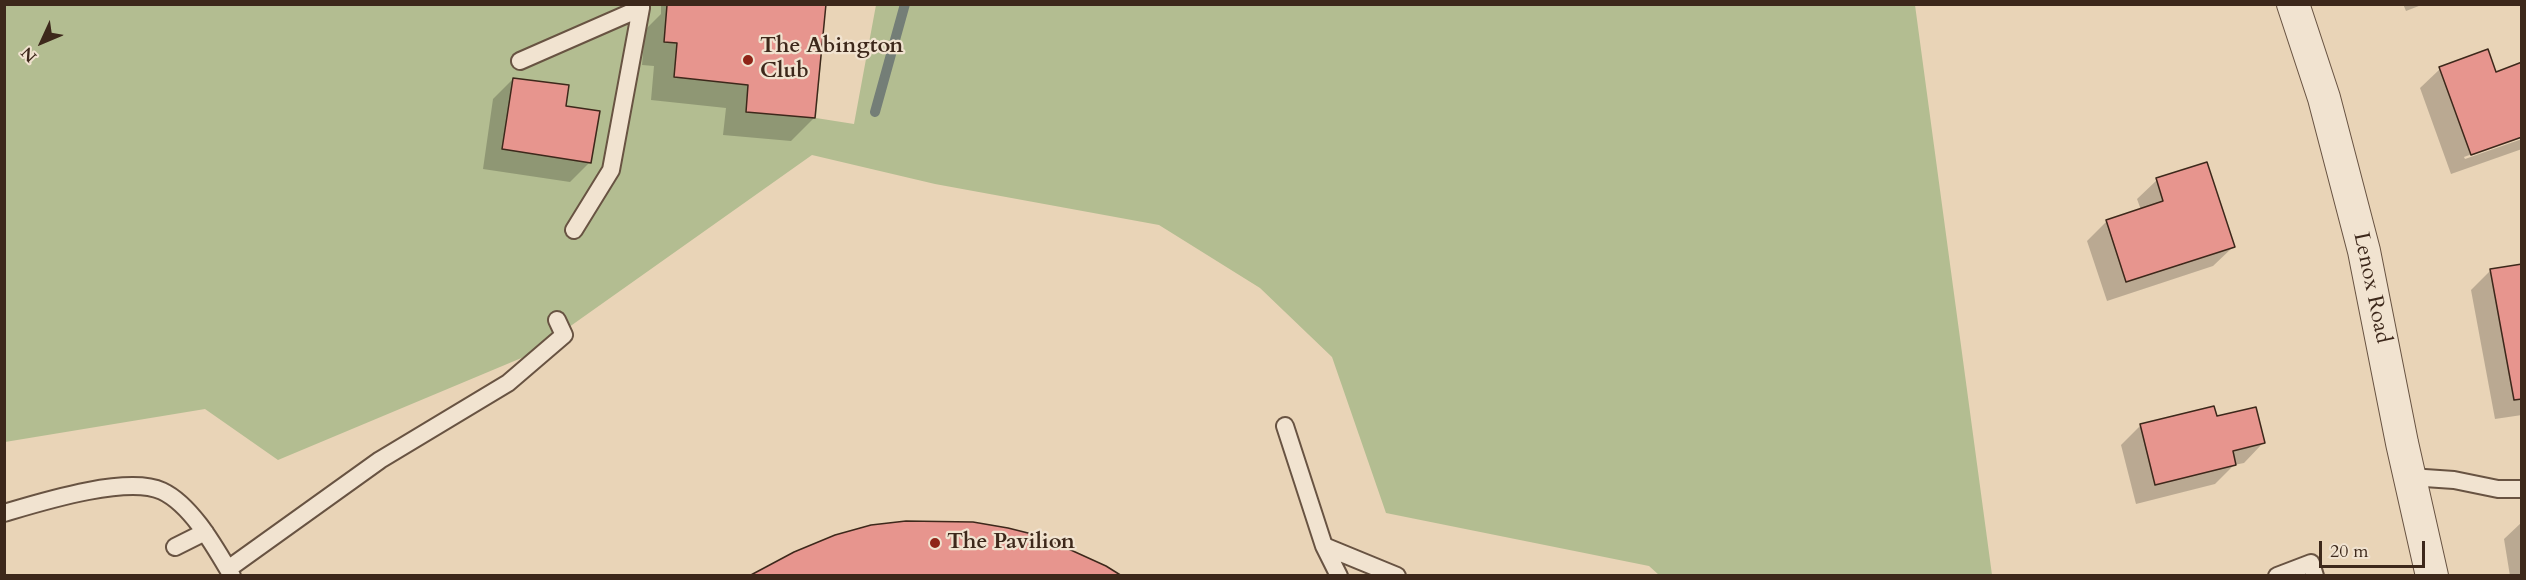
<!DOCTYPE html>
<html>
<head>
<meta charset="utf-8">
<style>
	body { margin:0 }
	#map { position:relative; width:2526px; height:580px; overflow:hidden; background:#e9d4b7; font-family:Cardo,serif }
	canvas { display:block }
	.frame { position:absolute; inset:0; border:6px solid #3d281b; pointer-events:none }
	.north { position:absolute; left:12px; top:12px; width:60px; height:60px; -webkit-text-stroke:4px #f1e3d0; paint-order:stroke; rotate:226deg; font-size:16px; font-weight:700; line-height:24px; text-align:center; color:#3d281b }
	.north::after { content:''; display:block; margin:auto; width:21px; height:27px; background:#3d281b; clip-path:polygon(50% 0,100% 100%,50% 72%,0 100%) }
	.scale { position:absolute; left:2319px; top:541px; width:106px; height:27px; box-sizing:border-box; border:3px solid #3d281b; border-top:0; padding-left:8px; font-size:18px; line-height:21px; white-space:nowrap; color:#3d281b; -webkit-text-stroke:4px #f1e3d0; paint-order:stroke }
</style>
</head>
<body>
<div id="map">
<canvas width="2526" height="580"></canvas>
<div class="frame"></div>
<div class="north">N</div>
<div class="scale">20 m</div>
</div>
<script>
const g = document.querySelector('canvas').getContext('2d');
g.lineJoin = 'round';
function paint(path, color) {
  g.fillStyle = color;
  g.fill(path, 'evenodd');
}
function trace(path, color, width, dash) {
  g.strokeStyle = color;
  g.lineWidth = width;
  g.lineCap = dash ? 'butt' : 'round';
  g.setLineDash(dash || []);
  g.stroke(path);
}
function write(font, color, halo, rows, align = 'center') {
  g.font = font + ' Cardo,serif';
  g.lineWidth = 4.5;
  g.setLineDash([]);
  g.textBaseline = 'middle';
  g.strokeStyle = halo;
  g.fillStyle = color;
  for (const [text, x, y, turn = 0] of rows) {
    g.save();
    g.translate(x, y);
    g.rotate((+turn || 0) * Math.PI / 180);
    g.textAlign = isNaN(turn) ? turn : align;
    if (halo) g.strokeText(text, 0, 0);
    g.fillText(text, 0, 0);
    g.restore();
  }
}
paint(new Path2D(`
	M5 5H826L816 118 854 124 876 5H1915L1992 575H1659L1649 566 1386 513 1332 357 1260 288 1159 225 935 184 812 155 531 354 278 460 205 409 5 442Z`), '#b3bd91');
paint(new Path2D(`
	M661 4H824L814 118 791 141 723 135 726 108 651 100 654 66 642 65 645 30 661 14Z
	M2403 4H2424L2406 11Z
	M2440 69 2522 136 2464 157 2465 159 2522 139V149L2451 174 2420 88Z
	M513 79 564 107 590 162 570 182 483 169 493 99Z
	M2157 180 2233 247 2213 266 2107 301 2087 241 2107 221 2141 210 2137 199Z
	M2522 265V415L2495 419 2471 290 2490 271Z
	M2213 407 2216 418 2263 443 2244 463 2234 465 2215 484 2136 504 2121 445 2140 426Z
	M2522 522V576H2510L2504 539Z`), '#0003');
trace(new Path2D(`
	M875 112 905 4`), '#747e77', 10);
const building = new Path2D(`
	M682 4H826L815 118 746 112 748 85 674 77 677 43 664 42 667 5Z
	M2488 49 2496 72 2522 62V137L2471 155 2439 67Z
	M513 78 569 85 566 106 600 111 591 163 502 149Z
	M2207 162 2235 247 2126 282 2106 220 2163 201 2156 178Z
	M2522 264V399L2514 400 2490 269Z
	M2214 406 2217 416 2256 407 2265 443 2233 451 2236 465 2155 485 2140 424Z
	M906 521 973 522 1008 528 1040 536 1106 566 1122 576H749L794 552 835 535 871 525Z`);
paint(building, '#e7958e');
trace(building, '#3d281b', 1.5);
const service = new Path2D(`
	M520 61 641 8V4
	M574 230 611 170 641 8
	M1285 426 1324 546 1339 576
	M2410 477 2454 480 2498 489H2522
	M4 513C41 502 127 475 162 491 192 505 216 549 232 576
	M1324 546 1397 576
	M175 547 205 532
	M228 569 380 460 508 383 564 335 557 320
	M2277 576 2311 563 2315 576`);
const minor = new Path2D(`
	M2293 4 2324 98 2364 251 2402 443 2432 576`);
trace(service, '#685342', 20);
trace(minor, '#685342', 34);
trace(service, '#f1e3d0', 16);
trace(minor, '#f1e3d0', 32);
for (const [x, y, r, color] of [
	[748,60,6,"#8f2418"],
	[935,543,6,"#8f2418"]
]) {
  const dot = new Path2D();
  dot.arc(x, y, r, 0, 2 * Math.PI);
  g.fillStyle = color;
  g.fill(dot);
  trace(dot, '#f1e3d0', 2);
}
write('bold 22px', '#3d281b', '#f1e3d0', [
	["The Abington",760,47],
	["Club",760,72],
	["The Pavilion",947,543]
], 'left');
write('22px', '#3d281b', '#f1e3d0', [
	["Lenox Road",2371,288,78]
]);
</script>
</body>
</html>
